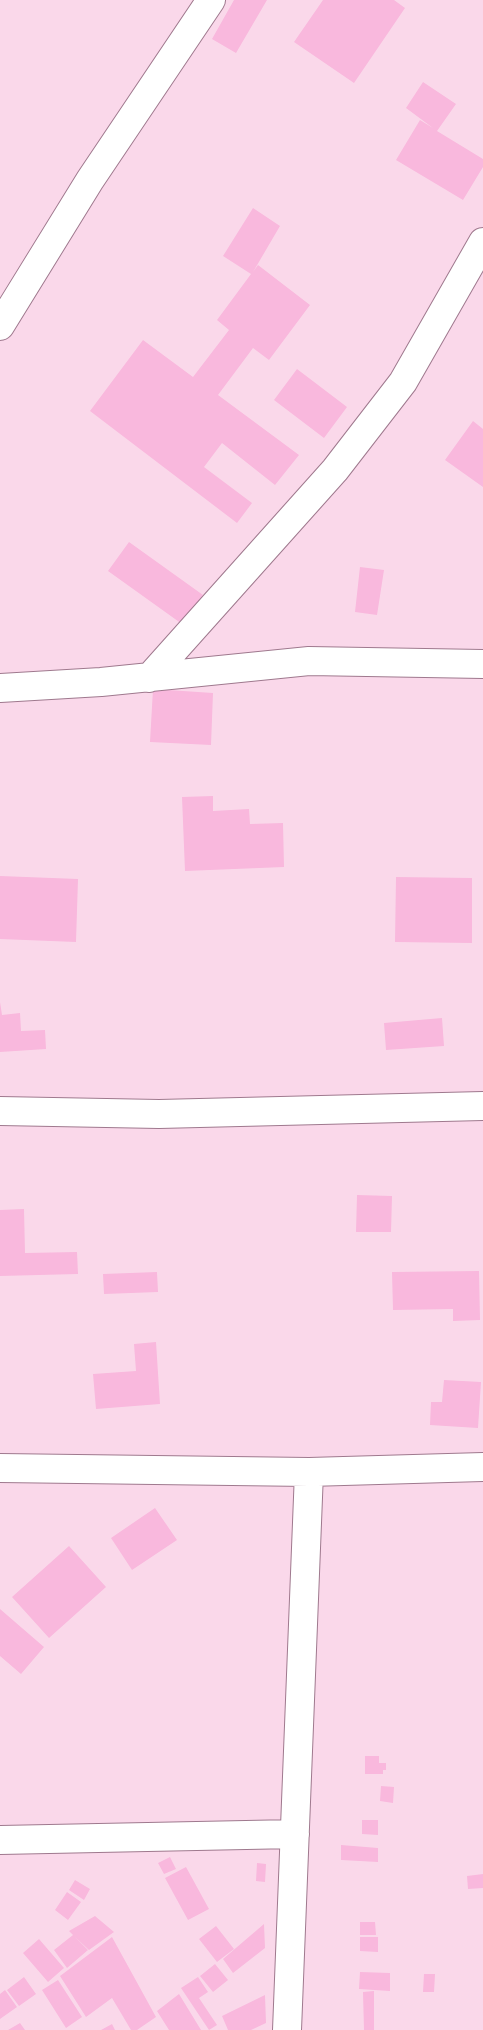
<!DOCTYPE html>
<html>
<head>
<meta charset="utf-8">
<style>
	body { margin:0 }
	canvas { display:block; background:#fad8ea }
</style>
</head>
<body>
<canvas width="483" height="2030"></canvas>
<script>
const g = document.querySelector('canvas').getContext('2d');
g.lineJoin = 'round';
function paint(path, color) {
  g.fillStyle = color;
  g.fill(path, 'evenodd');
}
function trace(path, color, width, dash) {
  g.strokeStyle = color;
  g.lineWidth = width;
  g.lineCap = dash ? 'butt' : 'round';
  g.setLineDash(dash || []);
  g.stroke(path);
}
paint(new Path2D(`
	M234 0H267L236 53 212 39Z
	M323 0H394L405 8 354 83 294 42Z
	M423 82 456 104 437 131 483 159V167L463 200 396 160 420 120 433 128 406 108Z
	M253 208 280 226 253 272 258 265 310 305 269 360 253 348 218 395 299 455 275 485 222 443 204 467 252 503 237 523 90 411 143 340 193 377 229 330 217 320 251 274 223 256Z
	M297 369 347 407 324 438 274 400Z
	M473 421 483 429V487L445 460Z
	M129 542 203 595 182 624 108 571Z
	M360 567 384 570 377 615 355 612Z
	M153 689 213 693 211 745 150 742Z
	M213 796V811L249 809 250 824 283 823 284 867 185 871 182 797Z
	M0 876 78 879 76 942 0 939Z
	M396 877 472 878V943L395 942Z
	M0 1002 2 1015 20 1013 21 1031 45 1030 46 1049 0 1052Z
	M442 1018 444 1046 386 1050 384 1023Z
	M357 1195 392 1196 391 1232H356Z
	M24 1209 25 1253 77 1252 78 1274 0 1276V1210Z
	M479 1271 480 1320 453 1321V1309L393 1310 392 1272Z
	M157 1272 158 1292 104 1294 103 1274Z
	M156 1342 160 1404 96 1409 93 1374 136 1371 134 1344Z
	M444 1380 481 1382 478 1428 430 1425 431 1402H442Z
	M155 1508 177 1540 132 1570 111 1538Z
	M69 1546 106 1587 49 1638 12 1597Z
	M0 1609 44 1647 21 1674 0 1656Z
	M365 1756H379V1763H386V1770H383V1774H365Z
	M381 1786 394 1787 393 1803 380 1801Z
	M362 1820H378V1835L362 1834Z
	M341 1845 378 1848V1862L341 1860Z
	M170 1857 176 1869 164 1874 158 1863Z
	M257 1863 266 1864 265 1882 256 1881Z
	M186 1867 209 1909 188 1920 165 1878Z
	M483 1874V1888L468 1889 467 1876Z
	M75 1880 90 1889 84 1900 69 1890Z
	M67 1892 81 1902 68 1920 55 1910Z
	M95 1916 114 1932 89 1950 75 1937 88 1950 67 1968 54 1950 73 1935 69 1931Z
	M360 1922H375L376 1935H360Z
	M264 1924 265 1948 233 1973 223 1959Z
	M216 1926 234 1949 217 1962 199 1939Z
	M112 1937 156 2017 137 2030H131L112 1998 86 2017 60 1976Z
	M360 1937H378V1952L360 1951Z
	M39 1939 64 1968 48 1982 23 1953Z
	M215 1964 228 1980 213 1992 200 1976Z
	M360 1972 390 1973V1991L359 1989Z
	M424 1974H435L434 1992H423Z
	M24 1977 36 1994 19 2006 7 1990Z
	M198 1977 208 1992 199 1998 217 2025 209 2030 181 1988Z
	M58 1980 82 2017 66 2028 42 1990Z
	M5 1990 17 2007 0 2019V1994Z
	M374 1991V2030H364L363 1992Z
	M179 1994 201 2030H169L157 2011Z
	M265 1995 266 2023 251 2030H228L222 2016Z
	M20 2023 25 2030H8Z
	M112 2024 115 2030H101Z`), '#f9b8dd');
const minor = new Path2D(`
	M0 326 90 180 211 0
	M149 678 335 470 403 382 483 242
	M0 688 101 682 309 661 483 664
	M0 1111 159 1114 483 1106
	M0 1468 309 1472 483 1467
	M0 1840 295 1834
	M287 2030 309 1472`);
trace(minor, '#9f798e', 30);
trace(minor, '#fff', 28);
</script>
</body>
</html>
